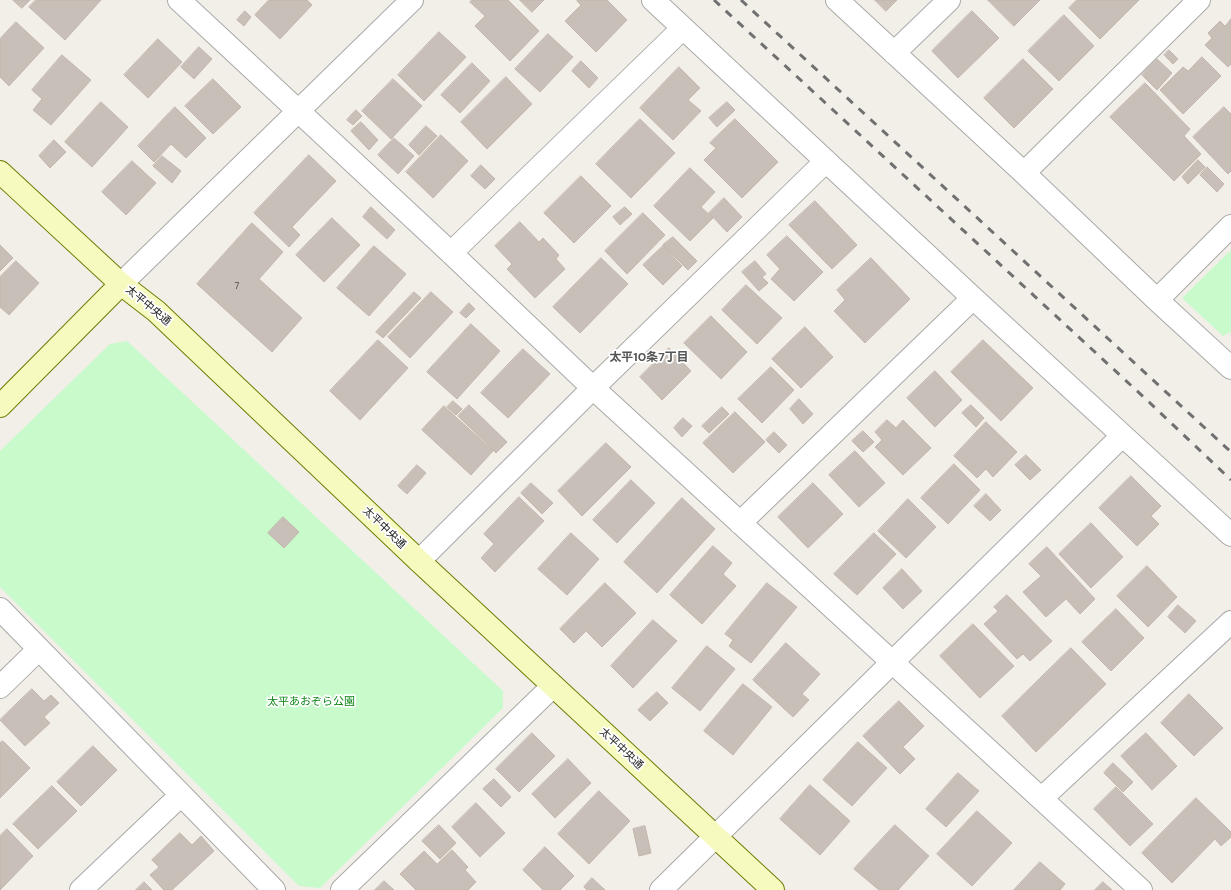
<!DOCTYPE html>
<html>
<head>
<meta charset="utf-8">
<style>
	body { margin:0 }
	canvas { display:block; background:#f2efe9 }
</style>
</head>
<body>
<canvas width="1231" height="890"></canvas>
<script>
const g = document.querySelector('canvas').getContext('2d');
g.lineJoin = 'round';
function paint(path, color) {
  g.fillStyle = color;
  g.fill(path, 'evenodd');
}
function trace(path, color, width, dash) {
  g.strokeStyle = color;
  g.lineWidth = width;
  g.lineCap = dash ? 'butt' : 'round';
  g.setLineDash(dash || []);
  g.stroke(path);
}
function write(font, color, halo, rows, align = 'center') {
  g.font = font + ' "DM Sans","Noto Sans JP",sans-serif';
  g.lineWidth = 3.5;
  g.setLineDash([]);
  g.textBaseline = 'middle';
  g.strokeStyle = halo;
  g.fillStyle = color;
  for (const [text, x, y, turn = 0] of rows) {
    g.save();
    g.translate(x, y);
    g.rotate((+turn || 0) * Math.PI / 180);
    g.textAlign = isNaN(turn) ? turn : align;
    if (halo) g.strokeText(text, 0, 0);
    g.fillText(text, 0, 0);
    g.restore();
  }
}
paint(new Path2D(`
	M1231 250V332L1223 336 1182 298Z
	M127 341 503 691V708L320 888 299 886 0 587V451L110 344Z`), '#c8facc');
const building = new Path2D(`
	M13 0H30L22 8Z
	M36 0H101L65 40 29 7Z
	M269 0H307L312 5 280 39 255 15Z
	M472 0H508L539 31 510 61 475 26 485 16 470 2Z
	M520 0H544L532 12Z
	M579 0H607L627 20 596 52 565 21 581 5 577 1Z
	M875 0H897L886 11Z
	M988 0H1040L1014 26Z
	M1077 0H1139L1100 39 1069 8Z
	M245 11 251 17 244 26 237 20Z
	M972 11 999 38 958 78 932 51Z
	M1064 15 1094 46 1059 81 1028 51Z
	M1231 19V64L1228 67 1205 45 1212 38 1208 33 1220 21 1225 26Z
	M16 22 44 48 9 86 0 77V39Z
	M439 32 466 57 424 101 398 75Z
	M548 34 573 57 540 92 515 69Z
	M158 39 182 62 148 98 124 75Z
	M199 47 212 59 194 79 181 67Z
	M1169 50 1178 59 1173 64 1164 55Z
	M62 55 91 80 51 125 33 110 42 99 32 90Z
	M1202 57 1221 76 1183 114 1160 90 1183 67 1188 71Z
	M1023 59 1053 89 1014 128 984 98Z
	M1157 59 1172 73 1157 90 1142 75Z
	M581 61 598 78 589 88 572 71Z
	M472 63 490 81 460 113 441 95Z
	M679 67 700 88 688 100 701 111 673 140 640 108Z
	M506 77 532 104 487 149 461 122Z
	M213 79 241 107 213 134 185 106Z
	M393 79 422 106 391 139 362 111Z
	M1145 83 1190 129 1184 136 1201 154 1174 181 1110 117Z
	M101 102 128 127 92 167 65 142Z
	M727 102 735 110 717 127 709 118Z
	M175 107 206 138 186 158 171 144 154 162 138 146Z
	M1224 107 1231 114V171L1228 174 1193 137Z
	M356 110 362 116 353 125 347 120Z
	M640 119 675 153 631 198 596 164Z
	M735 119 778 162 742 198 704 160 716 148 710 143Z
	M361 122 378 140 369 150 351 131Z
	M426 126 437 136 419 155 409 145Z
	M441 135 468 161 433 198 406 172Z
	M394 138 414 156 398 174 378 155Z
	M54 140 66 152 50 168 39 156Z
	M309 155 336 181 292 227 300 235 289 247 254 213Z
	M162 156 181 171 172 183 153 166Z
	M1198 160 1205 167 1188 184 1182 177Z
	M132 161 156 183 126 215 102 192Z
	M481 165 495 179 485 189 471 176Z
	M1207 167 1224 184 1217 192 1200 175Z
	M690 168 715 192 701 207 713 218 690 241 654 206Z
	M581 176 611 206 574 243 544 213Z
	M724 198 742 217 727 232 709 213Z
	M815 201 857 245 832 269 789 225Z
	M371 207 395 230 387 239 363 217Z
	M625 207 632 214 620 225 613 217Z
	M643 213 665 235 627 274 605 251Z
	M332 218 360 245 324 282 296 255Z
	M520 222 539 242 543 238 559 255 556 259 565 269 535 298 507 269 512 264 495 246Z
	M252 223 283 252 259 279 302 318 272 352 197 284Z
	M787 236 823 272 794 301 771 279 780 269 767 255Z
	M673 237 697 261 688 270 663 245Z
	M0 245 13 258 0 271Z
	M374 246 406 274 369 316 337 288Z
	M663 246 682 266 663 285 643 265Z
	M601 258 628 284 580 333 553 307Z
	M871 258 910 299 865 343 834 311 845 300 837 290Z
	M16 261 39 283 9 315 0 307V277Z
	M755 261 766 274 762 277 768 283 759 291 742 272Z
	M746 285 782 318 757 344 722 310Z
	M414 292 421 298 383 338 376 332Z
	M431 292 453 312 410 358 388 337Z
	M469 303 475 309 466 318 460 313Z
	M711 316 747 352 721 379 684 343Z
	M471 324 500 351 457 399 427 372Z
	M805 327 833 357 801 388 772 359Z
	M378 340 408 368 360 420 330 391Z
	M983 340 1033 388 1001 421 951 372Z
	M669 348 691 371 662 400 640 377Z
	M523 349 550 374 508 418 481 393Z
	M771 367 794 390 762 423 738 399Z
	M935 371 962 400 935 427 907 398Z
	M799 399 813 414 803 424 790 409Z
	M453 401 462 409 456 415 447 407Z
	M469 405 507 442 496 453 458 416Z
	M971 405 984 418 976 427 962 413Z
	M444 406 493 451 471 475 422 430Z
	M722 407 729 414 709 433 702 426Z
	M735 412 765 442 733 473 703 443Z
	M683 418 692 426 682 437 674 428Z
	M887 420 896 428 903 420 931 448 903 475 875 447 882 440 875 432Z
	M986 422 1017 452 993 477 986 469 977 478 954 456Z
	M863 431 874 442 863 452 852 441Z
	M774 432 787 445 779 453 766 440Z
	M606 443 631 467 582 516 558 491Z
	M855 451 885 483 859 507 829 475Z
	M1026 455 1041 470 1030 480 1015 465Z
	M954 464 980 490 948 524 921 498Z
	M417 465 426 473 407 494 398 486Z
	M1131 476 1161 506 1151 516 1159 524 1137 546 1099 508Z
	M631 480 655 503 617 543 593 520Z
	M531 483 553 503 542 514 521 493Z
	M813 483 843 514 808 548 778 517Z
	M986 494 1001 510 990 521 974 506Z
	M519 497 544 521 495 572 481 558 494 544 484 534Z
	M682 498 715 529 657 593 624 562Z
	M908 499 936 527 906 558 878 531Z
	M283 517 299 532 284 548 268 533Z
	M1091 523 1123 557 1091 588 1059 554Z
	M571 533 599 559 567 595 538 569Z
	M874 533 896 554 857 595 834 574Z
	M713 546 732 563 723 574 736 586 702 624 670 595Z
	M1047 547 1095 599 1080 614 1066 599 1046 617 1023 592 1041 576 1029 564Z
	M1147 566 1177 597 1148 627 1117 596Z
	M902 569 922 591 903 609 883 588Z
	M605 583 636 613 602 647 586 631 574 643 560 629Z
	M767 583 797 607 751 663 729 646 733 640 725 634Z
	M1007 595 1052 641 1030 661 1023 654 1017 659 984 624 998 611 994 607Z
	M1178 605 1196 621 1185 633 1168 617Z
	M1116 609 1144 638 1111 671 1082 642Z
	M653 620 677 641 633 688 611 666Z
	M973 624 1014 666 980 698 940 656Z
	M786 643 820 674 802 694 809 700 793 717 753 680Z
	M707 646 735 669 700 711 672 688Z
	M1071 648 1106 684 1036 752 1002 716Z
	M743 684 772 707 733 755 704 731Z
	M32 689 44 701 51 695 59 703 44 717 50 723 25 746 0 720Z
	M657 692 668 703 650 721 638 710Z
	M1189 694 1223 728 1194 756 1161 723Z
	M899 701 924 726 903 747 915 759 900 774 863 736Z
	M532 733 555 756 519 792 496 769Z
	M1146 733 1177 766 1152 790 1121 756Z
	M3 741 30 768 0 798V743Z
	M858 742 887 768 852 806 823 780Z
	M93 746 117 770 81 806 57 782Z
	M568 759 591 783 555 818 532 794Z
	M1113 763 1133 782 1123 792 1104 773Z
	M958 773 979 791 946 827 926 809Z
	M494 779 511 797 501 807 483 789Z
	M810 785 850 821 820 855 780 819Z
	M52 786 77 811 38 849 13 824Z
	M1116 787 1153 824 1130 846 1094 809Z
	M599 791 630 821 589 864 558 834Z
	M1196 798 1231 832V837L1221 846 1215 839 1172 883 1142 853Z
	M476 803 505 833 480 857 452 827Z
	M977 811 1012 843 972 886 937 854Z
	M439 825 456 843 440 859 422 841Z
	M895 825 929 856 898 890H879L854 869Z
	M645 826 651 853 639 856 633 829Z
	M7 829 33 856 0 890V836Z
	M180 833 192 845 201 836 214 851 172 890H164L150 875 159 867 152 860Z
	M545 847 574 876 560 890H543L523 870Z
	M452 850 468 867 465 870 476 882 468 890H416L400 874 424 851 437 864Z
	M1040 862 1065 884 1060 890H1014Z
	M592 878 605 890H587L584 887Z
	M384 881 394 890H375Z
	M144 882 152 890H136Z
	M1103 882 1112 890H1095Z`);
paint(building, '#c7bfb8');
trace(building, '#c4b6ab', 1);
const street = new Path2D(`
	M179 0 451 253 593 388 1141 890
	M653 0 973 298 1231 535
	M837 0 1024 173 1157 300 1231 368
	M894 53 949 0
	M1024 173 1199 0
	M451 253 683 28
	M121 284 412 0
	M1157 300 1231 226
	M740 523 973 298
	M419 561 593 388 826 161
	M0 609 274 890
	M0 687 39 649
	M1042 798 1231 622
	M81 890 181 795
	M342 890 553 686
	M661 890 1122 436`);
const secondary = new Path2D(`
	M0 172 121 284
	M0 406 121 284 156 311 419 561 773 890`);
trace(street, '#a9a9a9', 24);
trace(secondary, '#707d05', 24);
trace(street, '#fff', 22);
trace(secondary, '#f7fabf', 22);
trace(new Path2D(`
	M714 0 1149 402 1231 480
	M741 0 1231 452`), '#707070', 3, [8, 8]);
write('9px', '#4b4948', null, [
	["7",237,287]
]);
write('11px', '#222', '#fff', [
	["太平中央通",148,306,40],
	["太平中央通",384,528,44],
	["太平中央通",621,749,43]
]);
write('11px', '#0c8416', '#fff', [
	["太平あおぞら公園",311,702]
]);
write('bold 12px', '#555', '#fff', [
	["太平10条7丁目",649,358]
]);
</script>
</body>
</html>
